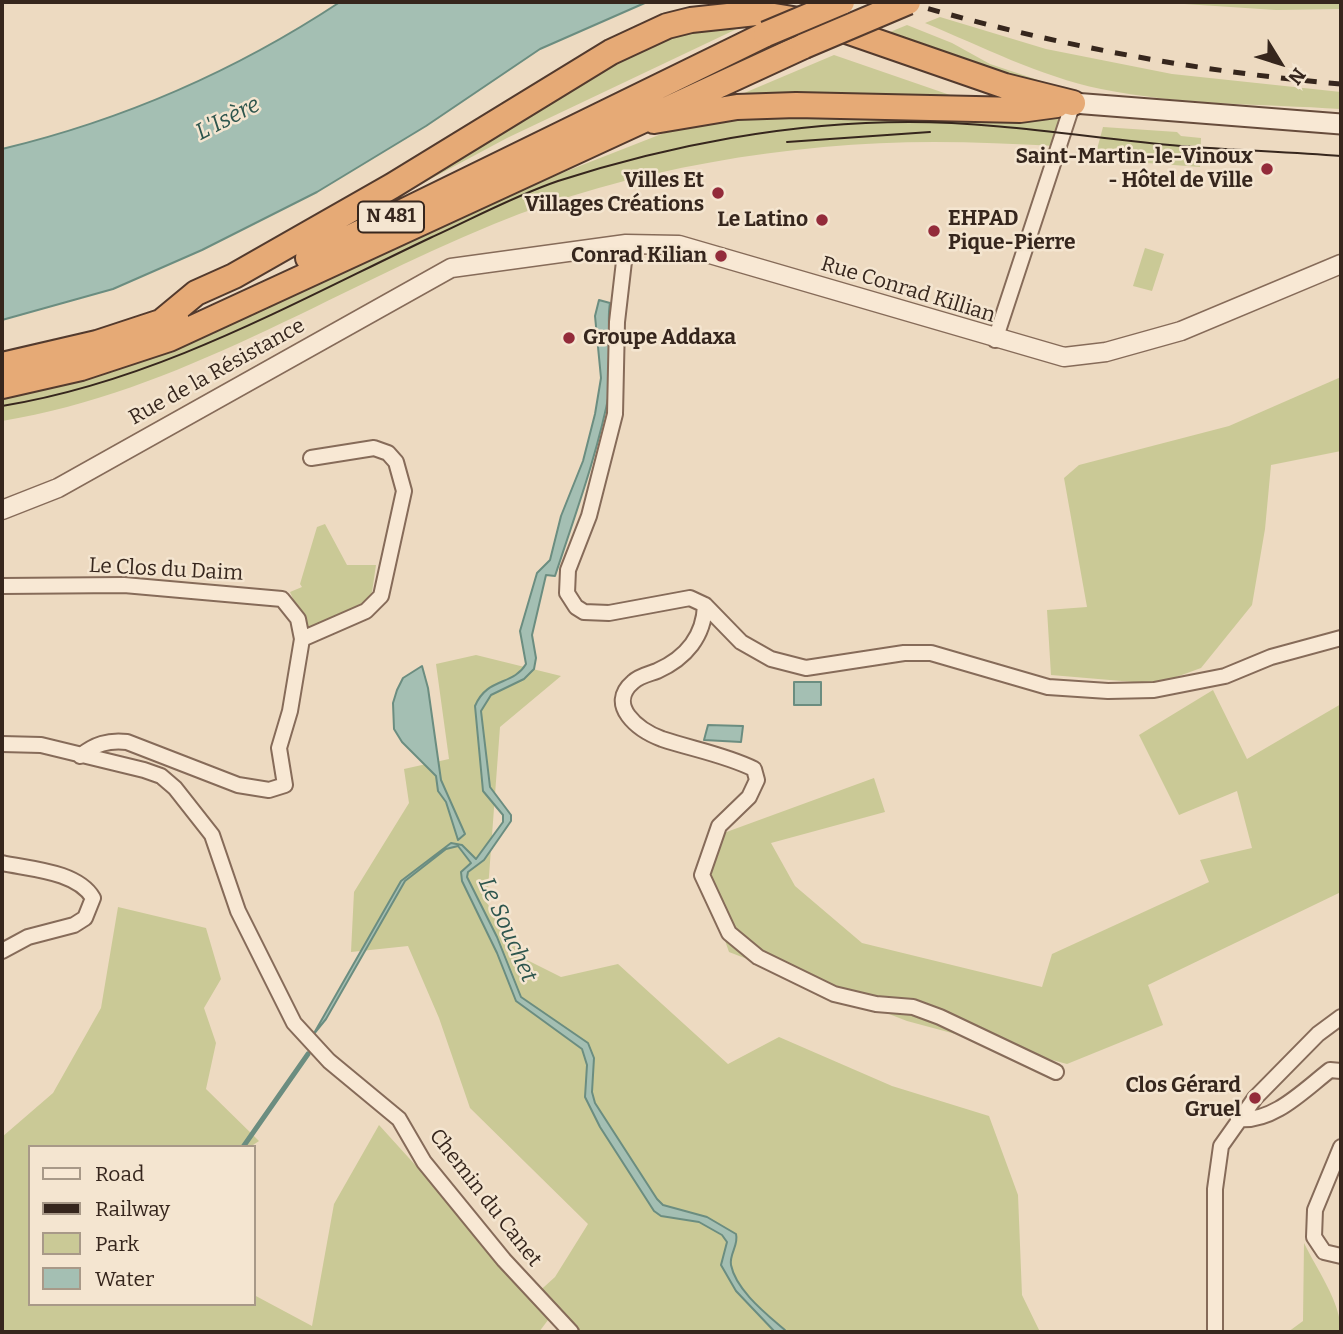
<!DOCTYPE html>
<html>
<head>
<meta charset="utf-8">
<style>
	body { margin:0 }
	#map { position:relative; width:1343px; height:1334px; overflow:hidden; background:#eddac1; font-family:Bitter,serif }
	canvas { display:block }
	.frame { position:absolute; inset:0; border:4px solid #36261d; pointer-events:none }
	.legend { position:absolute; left:28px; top:1145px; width:228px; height:161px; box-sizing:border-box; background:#f4e5d0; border:2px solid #a89988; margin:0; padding:9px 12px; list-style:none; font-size:21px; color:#36261d }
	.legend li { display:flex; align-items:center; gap:14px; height:35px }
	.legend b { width:35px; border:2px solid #a89988 }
	.north { position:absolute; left:1245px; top:28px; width:70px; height:70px; -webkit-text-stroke:5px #f4e5d0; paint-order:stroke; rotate:128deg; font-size:19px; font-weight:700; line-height:28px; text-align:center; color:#36261d }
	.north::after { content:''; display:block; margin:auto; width:24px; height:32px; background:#36261d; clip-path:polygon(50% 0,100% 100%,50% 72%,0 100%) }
</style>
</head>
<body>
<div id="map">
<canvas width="1343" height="1334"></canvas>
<div class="frame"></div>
<ul class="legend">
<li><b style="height:9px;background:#f8e8d4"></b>Road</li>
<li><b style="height:9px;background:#36261d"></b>Railway</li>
<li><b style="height:19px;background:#cac996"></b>Park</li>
<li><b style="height:19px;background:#a4bfb3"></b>Water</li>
</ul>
<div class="north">N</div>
</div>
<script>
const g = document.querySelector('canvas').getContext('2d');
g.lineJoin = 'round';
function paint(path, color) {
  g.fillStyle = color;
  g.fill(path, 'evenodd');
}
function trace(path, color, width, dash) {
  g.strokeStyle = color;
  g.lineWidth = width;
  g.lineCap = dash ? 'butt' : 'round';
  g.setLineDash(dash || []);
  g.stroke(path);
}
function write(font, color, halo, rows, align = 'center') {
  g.font = font + ' Bitter,serif';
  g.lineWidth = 5;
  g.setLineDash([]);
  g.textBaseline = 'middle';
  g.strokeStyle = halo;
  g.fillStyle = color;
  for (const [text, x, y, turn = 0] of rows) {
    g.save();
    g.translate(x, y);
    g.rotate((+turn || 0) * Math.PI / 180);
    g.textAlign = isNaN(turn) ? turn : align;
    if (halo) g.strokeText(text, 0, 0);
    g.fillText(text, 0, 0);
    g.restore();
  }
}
paint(new Path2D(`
	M1154 2H1341V9L1276 10Z
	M940 17 1046 49 1172 74 1341 92V109C1262 104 1179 105 1101 89 1039 76 983 47 925 23Z
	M907 25 952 43 990 64 1071 91 971 65 890 32Z
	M743 26 507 138 352 221 629 54 675 34Z
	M834 55 950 95 1002 99H730Z
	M730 116H1060L1056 146C1015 144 974 142 934 142 791 142 627 169 494 224 330 291 179 392 2 421V397L185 344 521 189 664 133Z
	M1103 127 1177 132 1181 136 1201 138 1200 167 1134 162 1096 153Z
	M1145 248 1164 254 1152 291 1133 286Z
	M1341 377V451L1271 465 1265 529 1252 605 1201 668 1157 684 1051 675 1047 610 1087 607 1064 478 1079 465 1229 426Z
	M325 524 347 565H376L372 592 366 601 308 633 290 592 302 587 300 584 317 527Z
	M476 655 561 676 500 727 487 903 523 958 561 977 618 964 728 1064 779 1037 892 1086 989 1116 1018 1195 1022 1295 1040 1332H582L554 1312 539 1332H2V1137L53 1093 101 1008 118 907 206 928 221 979 204 1008 216 1043 206 1089 259 1141 250 1147H30V1304H254V1295L312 1326 334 1204 379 1125 534 1296 555 1277 588 1224 470 1108 439 1018 408 946 351 952 354 892 409 803 404 769 449 759 436 664Z
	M1213 690 1247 759 1341 704V892L1148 985 1163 1025 1067 1064 907 1021 729 952 702 875 721 834 874 778 885 812 771 843 795 886 862 943 1042 987 1052 954 1209 882 1200 860 1252 848 1237 791 1179 815 1139 735Z
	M1304 1243C1317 1270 1341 1302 1341 1332H1288L1303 1321Z`), '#cac996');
const water = new Path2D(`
	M340 2H647L540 49 426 126 317 192 202 250 113 289 2 320V149C123 120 237 70 340 2Z
	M599 300 610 303C605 331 616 361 610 389 598 453 575 515 555 576L546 575 532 635 536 658 534 669 524 679 491 695 481 711 490 787 511 815V821L484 860 468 872 467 877 497 937 521 997 588 1043 594 1058 592 1092 595 1103 657 1199 663 1205 707 1217 736 1234C739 1245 729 1254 731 1265 736 1291 769 1316 787 1332H775L736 1291 721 1265 727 1242 722 1235 699 1222 661 1216 654 1211 600 1127 585 1097 587 1065 582 1049 516 1001 497 953 462 881 461 872 471 863 458 846 446 849 405 881 326 1019 313 1035 401 881 451 843 462 845 476 859 503 822V815L483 791 475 706C487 677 513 686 526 664L520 631 537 573 550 560 561 516 583 461 595 414 601 378 595 316Z
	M422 666 428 688 441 780 465 834 458 840 446 802 438 791 436 776 402 742 394 729 393 703 397 690 403 678Z
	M794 682H821V705H794Z
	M708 725 743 726 741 742 704 740Z`);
paint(water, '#a4bfb3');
trace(water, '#6b8d80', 2);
trace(new Path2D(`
	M243 1147 308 1054`), '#6b8d80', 5);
const minor = new Path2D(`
	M626 244 617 322 615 414 589 516 568 570 567 593 576 607 584 612 609 613 690 598 705 605 741 642 771 659 806 668 904 653H931L1048 687 1108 691 1154 690 1225 676 1271 657 1341 638
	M995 340 1073 103
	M2 586 124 585 282 599 298 619 302 639
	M705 605C704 636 686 658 657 671 649 674 639 676 633 682 606 705 638 730 662 739 692 749 726 755 754 769L757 780 749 797 719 826 702 875 729 933 758 957 834 994 876 1004 913 1007 940 1017 1056 1072
	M2 744 41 745 144 770 161 776 175 788 212 835 238 911 294 1023 329 1061 399 1119 424 1162 504 1260 571 1332
	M80 756C95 744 108 740 127 742L238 785 269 790 285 785 279 748 290 711 302 639 366 611 381 596 404 491 396 462 388 453 374 448 311 458
	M2 863C29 869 77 871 93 898L85 918 74 925 28 937 2 951
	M1238 1119C1273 1123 1304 1090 1330 1070L1341 1071
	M1341 1147 1315 1210 1314 1237 1324 1252 1341 1256
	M1215 1332V1189L1221 1146 1255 1098 1318 1034 1341 1017`);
const tertiary = new Path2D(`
	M2 510 58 488 451 268 626 244 679 245 1064 357 1106 352 1181 331 1341 264`);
const secondary = new Path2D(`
	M1073 103 1341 124`);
const trunk = new Path2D(`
	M654 121 737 107 796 105 1020 110 1057 105
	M308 258 766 34
	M161 322 196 293 234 276 392 186 611 52 667 26 691 20 756 13 829 25 1005 86 1073 103
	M2 365 97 343 176 317
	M2 386 81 368 169 339 804 46`);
trace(minor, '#866b59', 18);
trace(tertiary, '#866b59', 21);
trace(secondary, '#674c3c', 23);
trace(trunk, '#533a2d', 28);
trace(minor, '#f8e8d4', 14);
trace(tertiary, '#f8e8d4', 18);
trace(secondary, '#f8e8d4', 19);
trace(trunk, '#e6aa76', 24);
trace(new Path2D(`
	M787 142 930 132
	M2 406C156 381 291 304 430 238 472 219 514 196 558 181 669 145 791 122 909 122 1000 122 1090 138 1181 146 1234 150 1288 152 1341 156`), '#36261d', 2);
trace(new Path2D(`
	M905 2C1049 44 1192 71 1341 84`), '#36261d', 5, [12, 12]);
const trunkBridge = new Path2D(`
	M766 34 842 2
	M804 46 908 2`);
trace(trunkBridge, '#533a2d', 28, []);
trace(trunkBridge, '#e6aa76', 24);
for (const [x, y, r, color] of [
	[1267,169,7,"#932b3a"],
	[718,193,7,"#932b3a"],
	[822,220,7,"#932b3a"],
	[934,231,7,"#932b3a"],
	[721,256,7,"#932b3a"],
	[569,338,7,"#932b3a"],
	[1255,1098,7,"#932b3a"]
]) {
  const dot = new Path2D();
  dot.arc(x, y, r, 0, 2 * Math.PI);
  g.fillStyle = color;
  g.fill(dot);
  trace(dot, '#f4e5d0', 2.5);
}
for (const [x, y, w] of [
	[391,217,66]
]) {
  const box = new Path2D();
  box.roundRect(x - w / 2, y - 15.5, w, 31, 5);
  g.fillStyle = '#f4e5d0';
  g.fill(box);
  trace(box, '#36261d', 2);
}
write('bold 19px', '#36261d', null, [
	["N 481",391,217]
]);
write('bold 21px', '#36261d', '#f4e5d0', [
	["Saint-Martin-le-Vinoux",1253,157],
	["- Hôtel de Ville",1253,181],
	["Villes Et",704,181],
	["Villages Créations",704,205],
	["EHPAD",948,219,"left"],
	["Pique-Pierre",948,243,"left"],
	["Le Latino",808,220],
	["Conrad Kilian",707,256],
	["Groupe Addaxa",583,338,"left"],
	["Clos Gérard",1241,1086],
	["Gruel",1241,1110]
], 'right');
write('21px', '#36261d', '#f4e5d0', [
	["Rue Conrad Killian",908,290,17],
	["Rue de la Résistance",217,372,-29],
	["Le Clos du Daim",166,570,3],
	["Chemin du Canet",485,1198,52]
]);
write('italic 23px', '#2d554d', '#f4e5d0', [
	["L'Isère",228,119,-27],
	["Le Souchet",507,930,66]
]);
</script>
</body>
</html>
